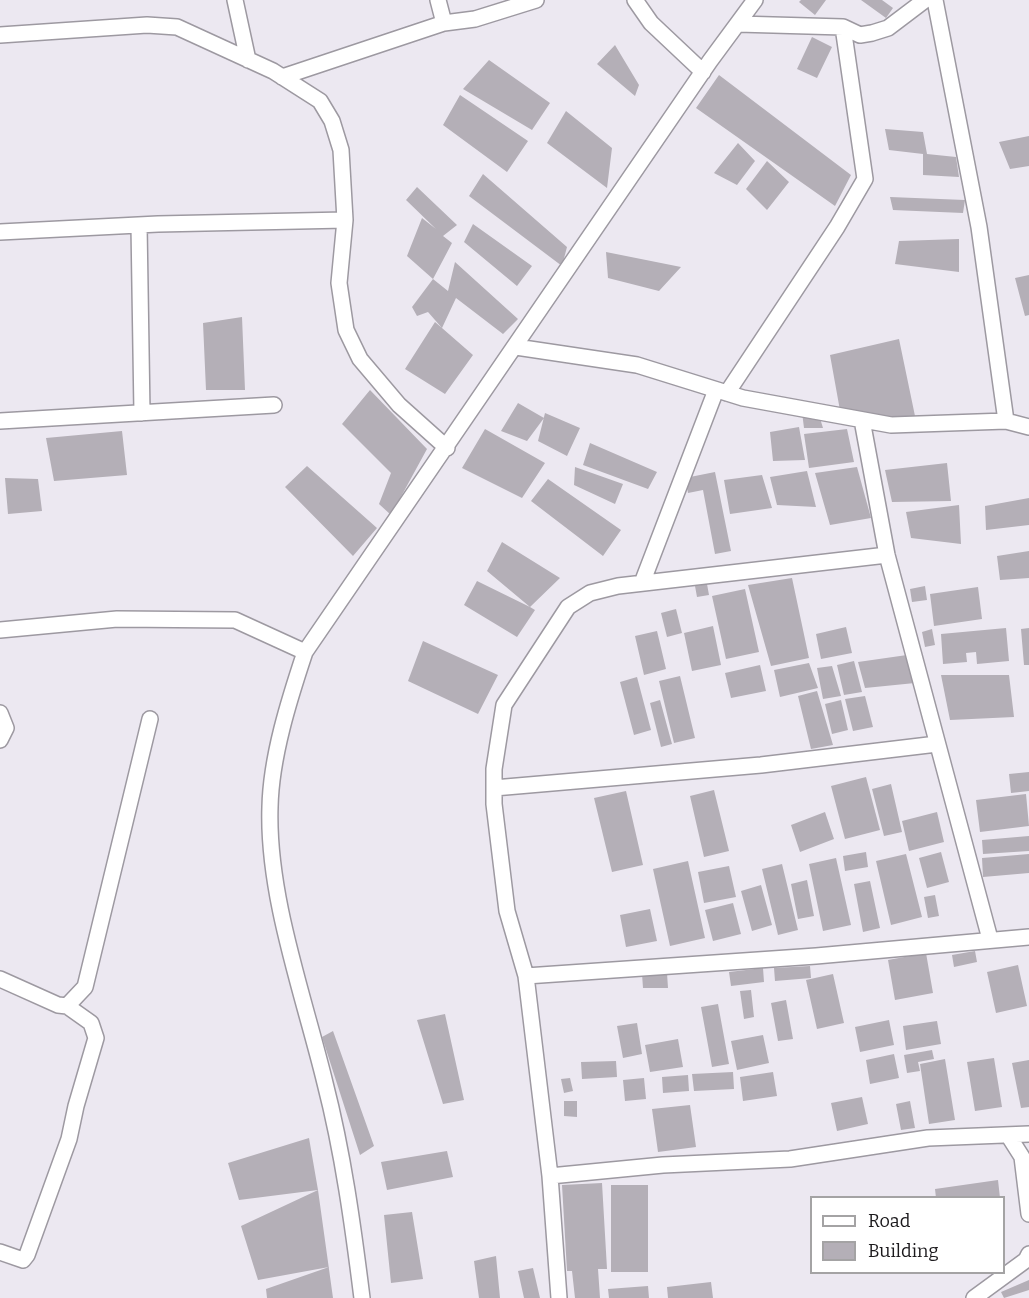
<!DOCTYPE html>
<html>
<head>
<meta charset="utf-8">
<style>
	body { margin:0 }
	#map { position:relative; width:1029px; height:1298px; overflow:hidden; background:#ece8f1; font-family:Bitter,serif }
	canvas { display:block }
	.legend { position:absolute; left:810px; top:1196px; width:195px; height:78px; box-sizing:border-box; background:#fff; border:2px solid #a4a3a4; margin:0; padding:8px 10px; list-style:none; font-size:18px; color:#1b191c }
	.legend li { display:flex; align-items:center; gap:12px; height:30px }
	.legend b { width:30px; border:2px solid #a4a3a4 }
</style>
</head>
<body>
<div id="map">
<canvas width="1029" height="1298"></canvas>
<ul class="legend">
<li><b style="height:8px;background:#fff"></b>Road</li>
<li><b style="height:16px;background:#b4afb7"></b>Building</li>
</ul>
</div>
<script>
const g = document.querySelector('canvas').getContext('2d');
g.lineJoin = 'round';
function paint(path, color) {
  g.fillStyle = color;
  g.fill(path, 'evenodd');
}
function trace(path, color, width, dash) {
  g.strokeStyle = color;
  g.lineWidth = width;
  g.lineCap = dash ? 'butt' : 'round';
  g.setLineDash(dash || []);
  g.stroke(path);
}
paint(new Path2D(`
	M801 0H826L815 15 799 2Z
	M861 0H882L893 8 886 18Z
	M812 37 832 47 817 78 797 69Z
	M615 45 639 85 635 96 597 64Z
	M489 60 550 103 532 130 463 89Z
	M719 75 851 175 835 206 696 108Z
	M460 95 528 141 507 172 443 125Z
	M566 111 612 148 607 188 547 143Z
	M885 129 923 132 927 154 956 157 959 177 923 175V154L889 150Z
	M1029 136V166L1010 169 999 142Z
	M738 143 755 161 737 185 714 173Z
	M767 161 789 182 767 210 746 189Z
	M483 174 567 247 562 266 469 196Z
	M417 187 457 225 443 236 452 243 433 279 407 256 422 218 436 229 406 200Z
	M890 197 965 200 963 213 893 210Z
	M473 224 532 266 517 286 464 242Z
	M959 239V272L895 264 899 241Z
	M606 252 681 267 659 291 608 278Z
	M455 262 518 319 503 334 456 298 442 328 473 355 445 394 405 369 435 322 442 328 428 312 417 316 412 307 433 279 448 291Z
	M1029 275V315L1025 316 1015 278Z
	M242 317 245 390H206L203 323Z
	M899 339 915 416H841L830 355Z
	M370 390 427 449 391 515 379 504 391 473 342 424Z
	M518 403 544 418 527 441 501 431Z
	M802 412 819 415 823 428H804Z
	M545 413 580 428 567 456 538 441Z
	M799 427 805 460 773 461 770 432Z
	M485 429 545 463 522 498 462 468Z
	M847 429 854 462 809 468 804 434Z
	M122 431 127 475 54 481 46 438Z
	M590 443 657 472 648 489 583 465Z
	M947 463 951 501 892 502 885 470Z
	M307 466 377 528 353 556 285 487Z
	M575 467 623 484 615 504 574 485Z
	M857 467 871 518 830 525 815 473Z
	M807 471 816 507 777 505 770 477Z
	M715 472 731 551 715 554 703 490 688 493 685 478Z
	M762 475 772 508 730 514 724 480Z
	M5 478 38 479 42 511 8 514Z
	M548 479 621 530 603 556 531 501Z
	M1029 498V525L986 530 985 506Z
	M959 505 961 544 911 538 906 512Z
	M502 542 560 578 530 607 535 610 517 637 464 605 477 581 530 607 487 571Z
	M1029 551V578L1000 580 997 556Z
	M792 578 809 658 771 666 748 585Z
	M707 584 709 595 697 597 695 586Z
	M925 586 927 600 912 602 910 589Z
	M978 587 982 619 934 626 930 594Z
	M745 589 759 652 726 659 712 596Z
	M676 609 682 633 667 637 661 613Z
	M713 626 721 665 692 671 684 633Z
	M846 627 852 653 821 659 816 634Z
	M1006 628 1009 661 977 664 976 652 966 653 967 662 943 664 941 634Z
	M1029 628V665H1024L1021 629Z
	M932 629 935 645 925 647 922 632Z
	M657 631 666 669 644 675 635 636Z
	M423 641 498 675 478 714 408 681Z
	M907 655 915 683 865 688 858 662Z
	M854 661 862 692 844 695 837 665Z
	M809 663 818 688 780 697 774 670Z
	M760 665 766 691 731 698 725 673Z
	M832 666 841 696 823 699 817 668Z
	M941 675H1009L1014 717 950 720Z
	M680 676 695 738 674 743 659 681Z
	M637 677 651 730 634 735 620 682Z
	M817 691 833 745 811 749 798 696Z
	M865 696 873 727 853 731 845 699Z
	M660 700 672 744 661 747 650 703Z
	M841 700 848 730 832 734 825 704Z
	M1029 772V791L1011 793 1009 774Z
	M866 777 880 830 845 839 831 786Z
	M891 784 902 832 884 836 872 789Z
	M714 790 729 851 704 857 690 796Z
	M626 791 643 865 612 872 594 798Z
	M1026 794 1029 826 980 832 976 800Z
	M825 812 834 839 800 852 791 825Z
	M937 812 944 842 909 851 902 821Z
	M1029 836V851L983 854 982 840Z
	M866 852 868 867 845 871 843 856Z
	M941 852 949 882 927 888 919 858Z
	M906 854 922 917 891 925 876 861Z
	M1029 854V873L983 877 982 858Z
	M836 858 851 925 823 931 809 864Z
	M688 861 705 938 670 946 653 869Z
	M782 864 798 930 778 935 762 869Z
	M729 866 736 897 704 903 698 872Z
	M807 880 814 916 798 919 791 884Z
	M870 881 880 928 863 932 854 884Z
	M761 885 772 925 752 931 741 891Z
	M935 895 939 916 928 918 924 897Z
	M733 903 741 934 713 941 705 910Z
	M650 909 657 941 626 947 620 915Z
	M975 951 977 962 954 967 952 955Z
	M926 953 933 993 895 1000 888 960Z
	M1018 965 1027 1006 996 1013 987 972Z
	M810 966 811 978 775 981 774 968Z
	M763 968 764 982 731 986 729 972Z
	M667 973 668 988H643L642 974Z
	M833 974 844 1023 817 1029 806 980Z
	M751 990 754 1017 744 1019 740 991Z
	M786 1000 793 1039 778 1041 771 1003Z
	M718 1004 729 1064 712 1067 701 1007Z
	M445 1014 464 1100 443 1104 417 1020Z
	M889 1020 894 1045 860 1052 855 1027Z
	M937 1021 941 1044 906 1050 903 1026Z
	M637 1023 642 1054 623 1058 617 1026Z
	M333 1031 374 1146 360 1155 322 1037Z
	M763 1035 769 1063 737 1070 731 1041Z
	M678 1039 683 1067 650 1072 645 1045Z
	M932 1050 934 1059 918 1062 920 1071 907 1073 904 1055Z
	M894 1054 899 1078 870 1084 866 1060Z
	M994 1058 1002 1107 975 1111 967 1062Z
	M945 1059 955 1120 929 1124 920 1064Z
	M1029 1060V1107L1021 1108 1012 1063Z
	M616 1061 617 1077 582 1079 581 1062Z
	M733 1072 734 1089 694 1091 692 1074Z
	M773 1072 777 1096 743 1101 740 1077Z
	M688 1075 689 1091 663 1093 662 1077Z
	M570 1078 573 1091 564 1093 561 1079Z
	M644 1078 646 1099 625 1101 623 1080Z
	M862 1097 868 1124 837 1131 831 1103Z
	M564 1101H577V1117L564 1116Z
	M910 1101 915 1128 901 1130 896 1104Z
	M690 1105 696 1147 658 1152 652 1109Z
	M309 1138 318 1190 333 1298H267L266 1289 329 1267 258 1280 241 1226 318 1190 239 1200 228 1163Z
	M447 1151 453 1177 387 1190 381 1162Z
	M998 1180 1000 1198H936L935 1189Z
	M602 1183 607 1269H598L600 1298H575L572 1271H567L562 1185Z
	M611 1185H648V1272H611Z
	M412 1212 423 1279 391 1283 384 1215Z
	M496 1256 500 1298H479L474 1261Z
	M533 1268 540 1298H524L518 1271Z
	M1029 1280V1290L1004 1298 1001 1292Z
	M711 1282 713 1298H668L667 1287Z
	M648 1286 649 1298H609L608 1289Z`), '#b4afb7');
const street = new Path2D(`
	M235 0 248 60
	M438 0 444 23
	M635 0 651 23 703 72
	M935 0 979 227 1006 421
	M738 24 843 27 860 35 872 33 888 28 925 0
	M0 35 147 25 177 27 273 71 320 101 332 121 341 150 345 220 339 283 346 330 360 359 399 405 447 448
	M282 77 444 23 475 19 536 0
	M139 225 142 413
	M0 232 158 224 345 220
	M516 347 637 365 743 398 891 425 1006 421 1029 427
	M727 393 837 227 865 179 843 27
	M862 420 887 555 990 939
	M0 421 274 405
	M642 583 716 390
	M0 630 117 619 235 620 305 652
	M0 713 6 728 0 740
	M494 788 761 765 937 744
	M526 976 816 956 1029 937
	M0 979 58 1005 67 1006 91 1023 96 1038 76 1106 69 1139 27 1255 23 1260 0 1252
	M67 1006 85 987 150 719
	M1008 1135 1022 1157 1029 1214
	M550 1176 663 1165 790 1159 928 1138 1029 1134
	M362 1298C353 1226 343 1153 325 1083 304 996 267 896 270 807 271 757 289 700 305 652L710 61 755 0
	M559 1298 550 1176 526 976 507 911 494 804V769L504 705 568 607 590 593 618 586 887 555
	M974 1298 1026 1260 1029 1254`);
trace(street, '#9d99a1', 18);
trace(street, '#fff', 15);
</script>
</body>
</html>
